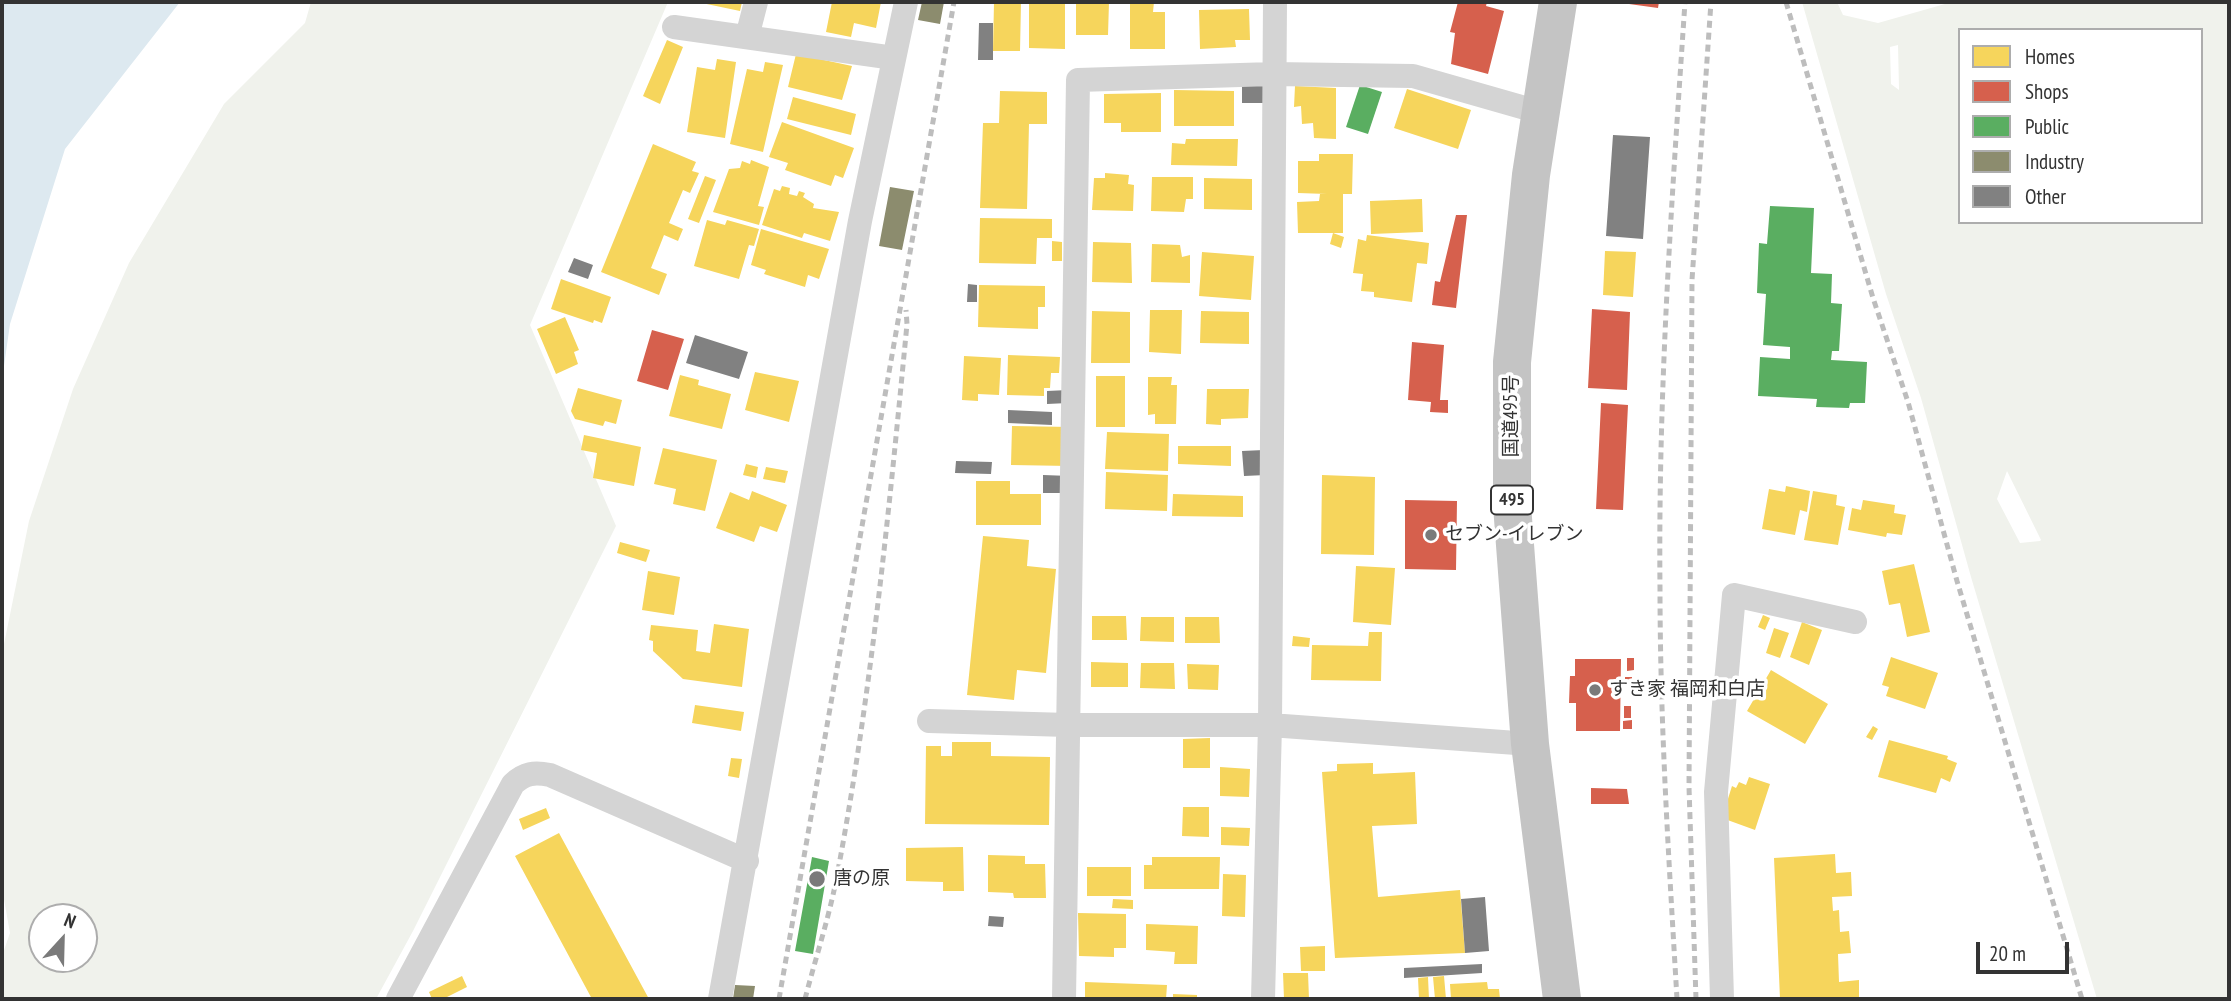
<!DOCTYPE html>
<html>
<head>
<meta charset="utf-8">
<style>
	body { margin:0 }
	#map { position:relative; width:2231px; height:1001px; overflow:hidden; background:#fff; font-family:"PT Sans Narrow",sans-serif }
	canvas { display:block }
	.frame { position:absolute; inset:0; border:4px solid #333; pointer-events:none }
	.legend { position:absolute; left:1958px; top:28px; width:245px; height:196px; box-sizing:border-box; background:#fff; border:2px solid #adadad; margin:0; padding:9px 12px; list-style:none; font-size:21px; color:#333 }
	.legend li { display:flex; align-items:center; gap:14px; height:35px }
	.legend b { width:35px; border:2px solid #adadad }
	.north { position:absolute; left:28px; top:903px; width:70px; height:70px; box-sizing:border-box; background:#fff; border:2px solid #adadad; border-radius:50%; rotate:22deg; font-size:19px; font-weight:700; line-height:28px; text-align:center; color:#333 }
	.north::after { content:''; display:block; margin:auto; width:24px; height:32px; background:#7a7a7a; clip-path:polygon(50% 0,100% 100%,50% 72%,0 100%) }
	.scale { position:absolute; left:1976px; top:942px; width:93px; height:32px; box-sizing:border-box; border:4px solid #333; border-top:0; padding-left:9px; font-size:21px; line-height:24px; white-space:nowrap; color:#333; -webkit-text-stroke:5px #fff; paint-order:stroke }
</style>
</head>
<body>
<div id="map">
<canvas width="2231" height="1001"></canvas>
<div class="frame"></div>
<ul class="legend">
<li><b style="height:19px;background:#f6d55c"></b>Homes</li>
<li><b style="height:19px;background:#d6604d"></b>Shops</li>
<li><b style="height:19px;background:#5aae61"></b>Public</li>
<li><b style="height:19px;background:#8c8c6e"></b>Industry</li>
<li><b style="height:19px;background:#818181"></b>Other</li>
</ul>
<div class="north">N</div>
<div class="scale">20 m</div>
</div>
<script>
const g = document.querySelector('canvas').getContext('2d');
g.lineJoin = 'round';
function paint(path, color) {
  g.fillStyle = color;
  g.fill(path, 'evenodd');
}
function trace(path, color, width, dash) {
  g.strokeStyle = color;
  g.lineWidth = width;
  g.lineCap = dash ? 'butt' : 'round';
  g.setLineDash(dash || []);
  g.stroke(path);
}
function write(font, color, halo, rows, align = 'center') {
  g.font = font + ' "PT Sans Narrow","Noto Sans JP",sans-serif';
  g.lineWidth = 7;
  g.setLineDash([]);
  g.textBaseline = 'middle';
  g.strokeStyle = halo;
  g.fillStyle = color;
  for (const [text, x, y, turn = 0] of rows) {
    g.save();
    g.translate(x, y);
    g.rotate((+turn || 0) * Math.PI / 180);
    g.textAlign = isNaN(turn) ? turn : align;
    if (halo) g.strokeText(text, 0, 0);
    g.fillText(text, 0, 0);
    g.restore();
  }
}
paint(new Path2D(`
	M311 2H668L530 325 616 526 413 931 376 999H2V956L10 933 2 888V654L29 521 73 389 129 263 224 104 305 23ZM42 917H84V959H42Z
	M1802 2H1837L1843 15 1878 23 1952 2H2229V999H2097L1971 577 1921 398 1886 294ZM1960 30H2201V222H1960ZM1898 45 1899 89V90L1891 84 1890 47ZM2007 471 2041 540 2040 541 2020 543 1997 499Z`), '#f0f2ec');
paint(new Path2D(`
	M2 2H180L65 149 10 324 2 380Z`), '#dde9f0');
paint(new Path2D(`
	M697 2H742L740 11Z
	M832 2H881L876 28 854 23 851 37 826 32Z
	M994 2H1021L1020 51H993Z
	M1029 2H1065V49L1029 48Z
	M1076 2H1109L1108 35H1076Z
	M1130 2H1154L1153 12H1165V49H1130Z
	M1249 9 1250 40H1235L1236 47 1200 49 1199 10Z
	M667 40 683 47 660 104 643 96Z
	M796 54 852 66 842 100 788 87Z
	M717 59 736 62 725 138 687 132 697 67 715 70Z
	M765 62 783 65 763 152 730 144 747 69 763 72Z
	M1295 86 1336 88V139L1314 138 1313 123 1302 124 1301 106 1294 107Z
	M1407 89 1471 110 1458 149 1394 128Z
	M1174 90 1234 91V126H1174Z
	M1000 91 1047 92V124H1029L1027 209 980 208 983 123H999Z
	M1161 93V132H1121V123H1104V94Z
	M793 97 856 114 851 135 787 119Z
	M782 122 854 148 843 178 835 175 831 186 785 170 788 163 769 157Z
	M1186 139H1238L1237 166 1171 165 1172 143 1185 144Z
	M653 144 696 162 692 171 699 173 690 193 683 190 669 223 683 229 678 241 664 235 651 268 667 274 659 295 601 272Z
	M1319 154H1353L1352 194H1343V233H1298L1297 202 1319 201 1320 194H1327L1298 193V161H1319Z
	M751 160 769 167 758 206 764 207 759 225 713 212 729 169 740 168 742 161 750 164Z
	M1105 173 1129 175 1128 184 1134 185 1133 211 1092 210 1094 178H1105Z
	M705 176 716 180 699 223 688 219Z
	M1152 177H1193V199H1186L1184 212 1151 211Z
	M1204 178 1252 179V210L1204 209Z
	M782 186 790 188 789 194 797 196 799 191 805 193 803 197 814 204 813 208 839 212 830 241 804 233 802 238 762 225 774 189 780 191Z
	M1422 199 1423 232 1371 234 1370 201Z
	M980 218 1052 219V238H1037L1036 264 979 263Z
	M707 220 725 225 727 220 759 229 754 246 749 245 739 279 694 266Z
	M761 229 829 249 819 279 808 275 805 287 764 274 766 270 751 265Z
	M1333 233 1344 237 1341 248 1330 244Z
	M1367 235 1429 243 1427 264 1417 263 1412 302 1374 297V292L1361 291 1363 274 1353 273 1358 239 1366 241Z
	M1052 241 1062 242V261H1052Z
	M1093 242 1131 243 1132 283 1092 282Z
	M1152 244 1180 245 1182 257 1190 255V283L1151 282Z
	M1605 251 1636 252 1633 297 1603 295Z
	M1202 252 1254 256 1251 300 1199 296Z
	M561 279 611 297 602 323 594 320 593 323 551 309Z
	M979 285 1045 286V307H1038V329L978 327Z
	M1150 310H1182L1181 354 1149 352Z
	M1092 311 1130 312V363H1091Z
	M1201 311 1249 312V344L1200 343Z
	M565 317 579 350 574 352 578 364 556 374 537 329Z
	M1008 355 1060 357 1059 373H1051L1050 388H1044V396L1007 395Z
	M964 356 1001 358 999 395 978 394V401L962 400Z
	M755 372 799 381 789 422 745 410Z
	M680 375 699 380 698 385 731 394 722 429 669 416Z
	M1096 376H1125V427H1096Z
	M1148 377H1172L1171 385H1177L1176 424H1155V414L1148 415Z
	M578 388 622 400 616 424 605 421 603 426 575 419 571 411Z
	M1207 389H1249L1248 418 1221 419V425L1206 424Z
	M1012 426 1071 427 1070 466 1011 465Z
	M1107 432 1169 434 1168 471 1105 469Z
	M584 435 641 447 634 486 593 478 597 453 581 450Z
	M1178 446H1231V466L1178 464Z
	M663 448 717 460 705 511 673 504 676 489 654 484Z
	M746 464 758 467 756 478 743 475Z
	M766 467 788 471 785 483 763 479Z
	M1106 472 1168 475 1167 511 1105 509Z
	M1322 475 1375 477 1374 555 1321 554Z
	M976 481H1010V494H1041V525H976Z
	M1786 486 1810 491 1807 512 1800 510 1795 535 1762 529 1769 489 1785 492Z
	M752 491 787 505 777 532 760 526 754 542 716 528 730 492 749 500Z
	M1813 491 1837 495 1836 505 1845 507 1838 545 1804 540Z
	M1173 494 1243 496V517L1172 516Z
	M1863 500 1895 505 1894 513 1906 515 1902 535 1887 533 1886 537 1848 530 1852 508 1861 510Z
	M983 536 1029 540 1027 566 1056 569 1046 673 1017 670 1014 700 967 695Z
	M620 542 650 550 646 562 617 553Z
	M1914 564 1930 632 1907 637 1900 603 1889 605 1882 571Z
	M1356 566 1395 568 1391 625 1353 622Z
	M648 571 680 577 674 615 642 610Z
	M1763 615 1770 618 1765 630 1758 627Z
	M1092 616H1126L1127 640H1092Z
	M1141 617H1174V642L1140 641Z
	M1185 617H1219L1220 643H1185Z
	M1802 622 1822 630 1809 665 1790 657Z
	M714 624 749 629 742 687 683 679 653 651V641L649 640 651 625 698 630 696 651 710 653Z
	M1774 628 1789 633 1780 658 1766 653Z
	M1369 632H1382L1381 681 1311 680 1312 645 1368 646Z
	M1293 636 1310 638 1309 647 1292 646Z
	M1891 657 1938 673 1925 709 1886 696 1889 687 1882 685Z
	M1091 662 1128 663V687H1091Z
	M1141 663H1174L1175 689 1140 688Z
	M1187 664 1219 665 1218 690 1188 689Z
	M1771 670 1828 704 1805 744 1747 711Z
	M695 705 744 712 741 731 692 723Z
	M1873 726 1878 729 1872 740 1866 737Z
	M1210 738V768H1183V739Z
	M1889 740 1948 756 1947 759 1957 763 1950 782 1941 778 1936 793 1878 777Z
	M952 742H991V756L1050 757 1049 825 925 824 926 746H941V756H952Z
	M731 758 742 759 739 778 728 776Z
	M1373 763V774L1415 772 1417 824 1372 826 1378 897 1460 890 1465 953 1335 958 1322 772 1337 771V764Z
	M1220 767 1250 769 1249 797 1220 796Z
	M1749 777 1770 784 1755 830 1722 818 1732 786 1736 788 1739 782 1746 785Z
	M1183 807H1209V837L1182 836Z
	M546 808 550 818 523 830 519 819Z
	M1221 827 1250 828 1249 846 1221 845Z
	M559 833 649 999H592L515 856Z
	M963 847 964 891H943V882L906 881V848Z
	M1835 854 1836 873 1851 872 1852 896 1832 897 1833 911 1839 910 1840 932 1849 931 1851 953 1838 954 1839 982 1859 980V999H1780L1774 858Z
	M988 855 1025 856V864H1045L1046 898H1014L1013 893 988 892Z
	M1152 857H1220L1219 889H1144V865H1152Z
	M1087 867H1131V896H1087Z
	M1223 874 1246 875 1245 917 1222 916Z
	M1113 899 1133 900V909L1112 908Z
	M1078 913 1126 914V948H1114V957L1079 956Z
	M1146 924 1198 926 1197 964H1174L1175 952 1146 950Z
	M1325 946V971H1301L1300 947Z
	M1283 973H1308L1309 999H1284Z
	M462 976 467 987 443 999H432L429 992Z
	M1444 976 1446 999H1435L1433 977Z
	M1428 977 1429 999H1419L1418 978Z
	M1085 982 1167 985 1166 999H1085Z
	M1487 982 1488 989H1499L1500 999H1451L1450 984Z
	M1173 994 1197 995V999H1173Z
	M1219 997H1238V999H1219Z`), '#f6d55c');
paint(new Path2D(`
	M1458 2H1487L1486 6 1504 11 1488 74 1451 64 1455 33 1450 32Z
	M1630 2H1659L1658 8 1629 4Z
	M1456 215H1467L1456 308 1432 305 1435 281 1440 282Z
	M1592 309 1630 312 1627 390 1588 388Z
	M652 330 684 339 668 390 637 381Z
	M1412 342 1444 345 1440 400H1448V413L1430 412 1431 402 1408 400Z
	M1601 403 1628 405 1623 510 1596 509Z
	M1405 500 1457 501 1456 570 1405 569Z
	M1627 658H1634V670L1627 671Z
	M1575 659H1621L1620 731H1576V703H1569L1570 676H1575Z
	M1625 677H1632V685L1625 686Z
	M1624 706H1631V718H1624Z
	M1632 720V729H1623V721Z
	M1591 788 1627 789 1629 804H1591Z`), '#d6604d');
paint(new Path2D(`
	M1360 85 1382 92 1368 134 1346 127Z
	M1770 206 1814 208 1811 273 1832 274 1831 303 1842 304 1839 351H1832L1831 360 1867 362 1865 403H1850L1849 408 1816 407 1817 399 1758 396 1760 357 1790 359V347L1763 345 1766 294 1757 293 1759 243 1767 244Z
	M812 857 829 861 813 954 795 951Z`), '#5aae61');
paint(new Path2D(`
	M922 2H944L940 24 918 20Z
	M890 187 914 191 902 250 879 246Z
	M735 985 755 986 753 999H733Z`), '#8c8c6e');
paint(new Path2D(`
	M979 23H993V60H978Z
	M1265 78V103H1242V79Z
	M1613 135 1650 137 1643 239 1606 236Z
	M574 258 593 265 588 279 568 272Z
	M968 284 977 285V302H967Z
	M695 335 748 352 739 379 686 363Z
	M1068 390V403L1047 404V391Z
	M1008 410 1052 412V425L1008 423Z
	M1264 450 1266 475 1244 476 1242 451Z
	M956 461 992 462 991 474 955 473Z
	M1043 475 1070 476 1069 493H1043Z
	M1485 897 1489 951 1465 953 1461 899Z
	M989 916 1004 917 1003 927 988 926Z
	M1482 964V973L1404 978V968Z`), '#818181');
trace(new Path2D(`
	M674 27 894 58
	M747 37 756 2
	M929 721 1068 725H1270L1530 744
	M398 999 513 784C525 773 534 772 550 775L747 861
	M720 999 860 221 906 2
	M1064 999 1078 80 1273 74 1413 76 1539 112
	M1263 999 1270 725 1275 2
	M1722 999 1716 792 1734 595 1855 622`), '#d4d4d4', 24);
trace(new Path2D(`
	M1558 2 1531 175 1512 362V505L1530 744 1562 999`), '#c4c4c4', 38);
trace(new Path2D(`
	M1786 2 1873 298 1908 402 1957 581 2082 999
	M779 999 954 2
	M805 999C815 960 828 921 836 881 871 697 889 511 907 324L906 310
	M1677 999C1669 862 1660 725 1660 588 1658 392 1672 196 1685 2
	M1696 999 1689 787 1692 280 1711 2`), '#bdbdbd', 5, [7, 5]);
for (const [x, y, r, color] of [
	[1431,535,7,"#7a7a7a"],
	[1595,690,7,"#7a7a7a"],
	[817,879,9,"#7a7a7a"]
]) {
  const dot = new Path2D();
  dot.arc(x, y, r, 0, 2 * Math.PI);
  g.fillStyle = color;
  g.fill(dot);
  trace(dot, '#fff', 2.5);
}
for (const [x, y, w] of [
	[1512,500,42]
]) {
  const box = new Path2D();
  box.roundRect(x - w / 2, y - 14.5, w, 29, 5);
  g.fillStyle = '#fff';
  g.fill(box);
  trace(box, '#333', 2);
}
write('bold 18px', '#333', null, [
	["495",1512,500]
]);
write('19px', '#333', '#fff', [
	["国道495号",1512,416,-90]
]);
write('19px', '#333', '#fff', [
	["セブン-イレブン",1445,535],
	["すき家 福岡和白店",1609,690],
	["唐の原",833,879]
], 'left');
</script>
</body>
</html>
